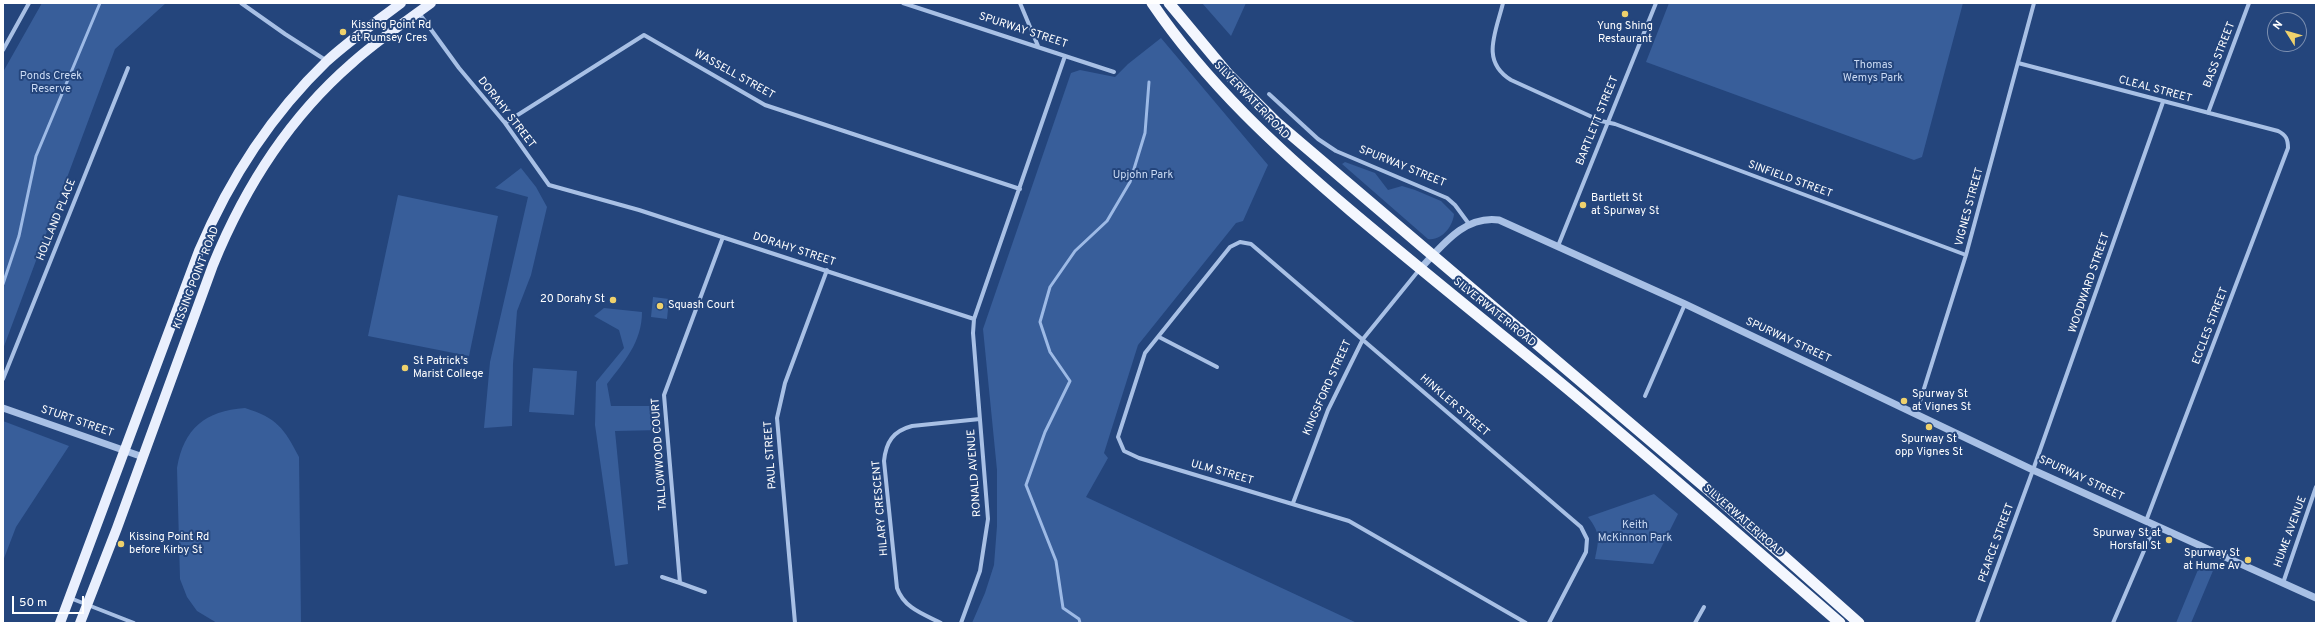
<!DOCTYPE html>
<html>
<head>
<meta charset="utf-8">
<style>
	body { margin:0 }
	#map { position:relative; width:2319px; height:626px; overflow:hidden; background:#24457c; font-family:Overpass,sans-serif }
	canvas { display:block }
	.frame { position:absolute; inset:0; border:4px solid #fff; pointer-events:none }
	.north { position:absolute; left:2267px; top:12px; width:40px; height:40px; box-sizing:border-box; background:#24457c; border:1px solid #7c8fb0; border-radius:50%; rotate:307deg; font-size:11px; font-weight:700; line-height:16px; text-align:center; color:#fff }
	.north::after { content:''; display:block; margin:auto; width:14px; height:18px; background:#efd16c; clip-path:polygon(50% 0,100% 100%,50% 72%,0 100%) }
	.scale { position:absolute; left:12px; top:596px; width:72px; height:18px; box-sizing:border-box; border:2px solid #fff; border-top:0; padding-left:5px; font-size:12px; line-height:14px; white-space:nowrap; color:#fff; -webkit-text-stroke:3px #24457c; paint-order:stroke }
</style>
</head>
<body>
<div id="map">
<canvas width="2319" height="626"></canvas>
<div class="frame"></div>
<div class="north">N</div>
<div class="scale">50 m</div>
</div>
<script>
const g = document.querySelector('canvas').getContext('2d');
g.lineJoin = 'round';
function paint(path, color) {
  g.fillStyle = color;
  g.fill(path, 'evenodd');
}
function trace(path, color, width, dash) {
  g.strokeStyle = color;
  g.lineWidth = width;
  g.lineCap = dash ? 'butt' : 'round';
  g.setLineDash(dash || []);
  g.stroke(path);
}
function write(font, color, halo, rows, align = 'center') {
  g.font = font + ' Overpass,sans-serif';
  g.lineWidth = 4;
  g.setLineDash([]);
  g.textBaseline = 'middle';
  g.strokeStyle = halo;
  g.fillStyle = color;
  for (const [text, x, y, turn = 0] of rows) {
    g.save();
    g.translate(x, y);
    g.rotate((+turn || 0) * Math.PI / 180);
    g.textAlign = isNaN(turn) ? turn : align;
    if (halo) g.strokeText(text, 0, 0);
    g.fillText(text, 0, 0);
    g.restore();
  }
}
paint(new Path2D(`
	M42 3H166L115 49 3 349V72Z
	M1202 3H1246L1231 36Z
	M1669 3H1963L1922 157 1914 160 1646 62Z
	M1161 38 1268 165 1243 221 1236 223 1138 345 1104 453 1108 458 1086 497 1357 623H972L985 593 994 565 997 526V470L983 329 1071 73 1080 70 1115 77 1128 64Z
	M1345 162 1375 173 1388 190 1402 186 1415 190 1441 201 1454 214C1453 226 1442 241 1428 239L1342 164Z
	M521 168 536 187 547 207 531 275 517 311 513 364 512 426 484 428 490 362 528 197 495 188Z
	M398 195 498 216 469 356 368 336Z
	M653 297 669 299 667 319 651 317Z
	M604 308 642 312C642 342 624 362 607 384L611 406H659L661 430 615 431 628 564 615 566 595 425 596 382 624 348 619 330 594 316Z
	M533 368 577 371 574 415 529 412Z
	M245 408C277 418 284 428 299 457L301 623H217L197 611 187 597 180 579 177 468C184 428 205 411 245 408Z
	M3 421 69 446 16 527 3 561Z
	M1654 494 1678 514 1653 564 1595 559C1599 539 1601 534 1588 517Z
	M2202 560 2215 566 2191 623H2176Z`), '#385e9a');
trace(new Path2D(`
	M3 284 19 236 36 156 100 3
	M1080 623 1079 619 1063 608 1056 561 1026 485 1045 432 1070 381 1050 352 1040 322 1050 287 1075 251 1107 221 1130 182 1145 133 1149 82`), '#9dbae6', 3);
trace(new Path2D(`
	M241 3 285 34 327 61
	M903 3 1114 72
	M1020 3 1038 46
	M1503 3C1496 32 1480 61 1511 80L1601 121 1615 124 1966 255
	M419 13 459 68 505 123 549 185 639 210 974 319
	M3 50 29 3
	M2018 63 2278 131C2286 135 2288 139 2288 148L2146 521
	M1269 94 1318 139 1336 151 1447 198 1455 205 1469 224
	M2208 113 2249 3
	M505 123 644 35 765 105 1020 189
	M1558 246 1656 3
	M1159 337 1217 367
	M3 379 128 68
	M1645 396 1685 304
	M1916 414 1966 255 2034 3
	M1293 503 1328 410 1363 339 1419 270
	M662 577 680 583 664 395 723 237
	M680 583 705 592
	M2283 583 2316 487
	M70 598 134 623
	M795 623 777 418 785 383 827 270
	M941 623C923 614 904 608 897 588L884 461C886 442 893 431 912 426L980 419
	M961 623 980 571 988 519 973 333 974 319 1065 56
	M1526 623 1349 521 1139 458 1124 451 1118 437 1145 353 1230 247 1240 242 1251 244 1581 527 1587 539 1586 552 1549 623
	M1695 623 1704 607
	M1977 623 2033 470 2163 102
	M2113 623 2155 525`), '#a8c0e5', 4);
trace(new Path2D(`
	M1420 269C1442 246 1464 215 1499 220L1685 304 2033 470 2316 598
	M3 408 143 457`), '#a8c0e5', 7);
trace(new Path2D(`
	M60 623 199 251C229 180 271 115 327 61 350 40 376 22 401 3
	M80 623 117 528 213 265C244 189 289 118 351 64 376 41 404 23 431 3`), '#e9effd', 10);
trace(new Path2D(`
	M1152 3C1207 84 1277 148 1351 211 1415 265 1481 318 1546 371 1646 453 1743 539 1840 623
	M1169 3 1229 75 1276 122 1726 505 1859 623`), '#f4f7fe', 11);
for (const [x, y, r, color] of [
	[1625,14,4,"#efd16c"],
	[343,32,4,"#efd16c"],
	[1583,205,4,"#efd16c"],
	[613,300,4,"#efd16c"],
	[660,306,4,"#efd16c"],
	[405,368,4,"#efd16c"],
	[1904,401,4,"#efd16c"],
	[1929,427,4,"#efd16c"],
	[2169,540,4,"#efd16c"],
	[121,544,4,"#efd16c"],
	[2248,560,4,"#efd16c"]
]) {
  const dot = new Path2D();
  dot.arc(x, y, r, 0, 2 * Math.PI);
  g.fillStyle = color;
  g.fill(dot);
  trace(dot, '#24457c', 1.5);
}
write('11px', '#fff', '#24457c', [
	["Kissing Point Rd",351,26],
	["at Rumsey Cres",351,39],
	["Yung Shing",1625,27,"center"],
	["Restaurant",1625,40,"center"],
	["Bartlett St",1591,199],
	["at Spurway St",1591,212],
	["20 Dorahy St",605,300,"right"],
	["Squash Court",668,306],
	["St Patrick's",413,362],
	["Marist College",413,375],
	["Spurway St",1912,395],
	["at Vignes St",1912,408],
	["Spurway St",1929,440,"center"],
	["opp Vignes St",1929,453,"center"],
	["Spurway St at",2161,534,"right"],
	["Horsfall St",2161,547,"right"],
	["Kissing Point Rd",129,538],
	["before Kirby St",129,551],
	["Spurway St",2240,554,"right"],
	["at Hume Av",2240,567,"right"]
], 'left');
write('11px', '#fff', '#24457c', [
	["SPURWAY STREET",1023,31,18],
	["BASS STREET",2220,55,-69],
	["WASSELL STREET",734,75,29],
	["CLEAL STREET",2155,90,15],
	["SILVERWATER ROAD",1251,101,46],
	["DORAHY STREET",506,113,52],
	["BARTLETT STREET",1598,121,-68],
	["SPURWAY STREET",1402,167,22],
	["SINFIELD STREET",1790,180,20],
	["VIGNES STREET",1970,207,-75],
	["HOLLAND PLACE",57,220,-68],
	["DORAHY STREET",794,250,18],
	["KISSING POINT ROAD",197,278,-69],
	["WOODWARD STREET",2090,283,-71],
	["SILVERWATER ROAD",1494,313,39],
	["ECCLES STREET",2211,326,-69],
	["SPURWAY STREET",1788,341,25],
	["KINGSFORD STREET",1328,388,-66],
	["HINKLER STREET",1454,406,41],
	["STURT STREET",77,422,19],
	["TALLOWWOOD COURT",660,454,-94],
	["PAUL STREET",771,455,-94],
	["RONALD AVENUE",975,473,-94],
	["ULM STREET",1222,473,16],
	["SPURWAY STREET",2081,479,25],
	["HILARY CRESCENT",881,508,-95],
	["SILVERWATER ROAD",1743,521,41],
	["HUME AVENUE",2291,532,-70],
	["PEARCE STREET",1997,543,-70]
]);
write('11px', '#cbdbf4', '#24457c', [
	["Thomas",1873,66],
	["Wemys Park",1873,79],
	["Ponds Creek",51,77],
	["Reserve",51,90],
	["Upjohn Park",1143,176],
	["Keith",1635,526],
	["McKinnon Park",1635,539]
]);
</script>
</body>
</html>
